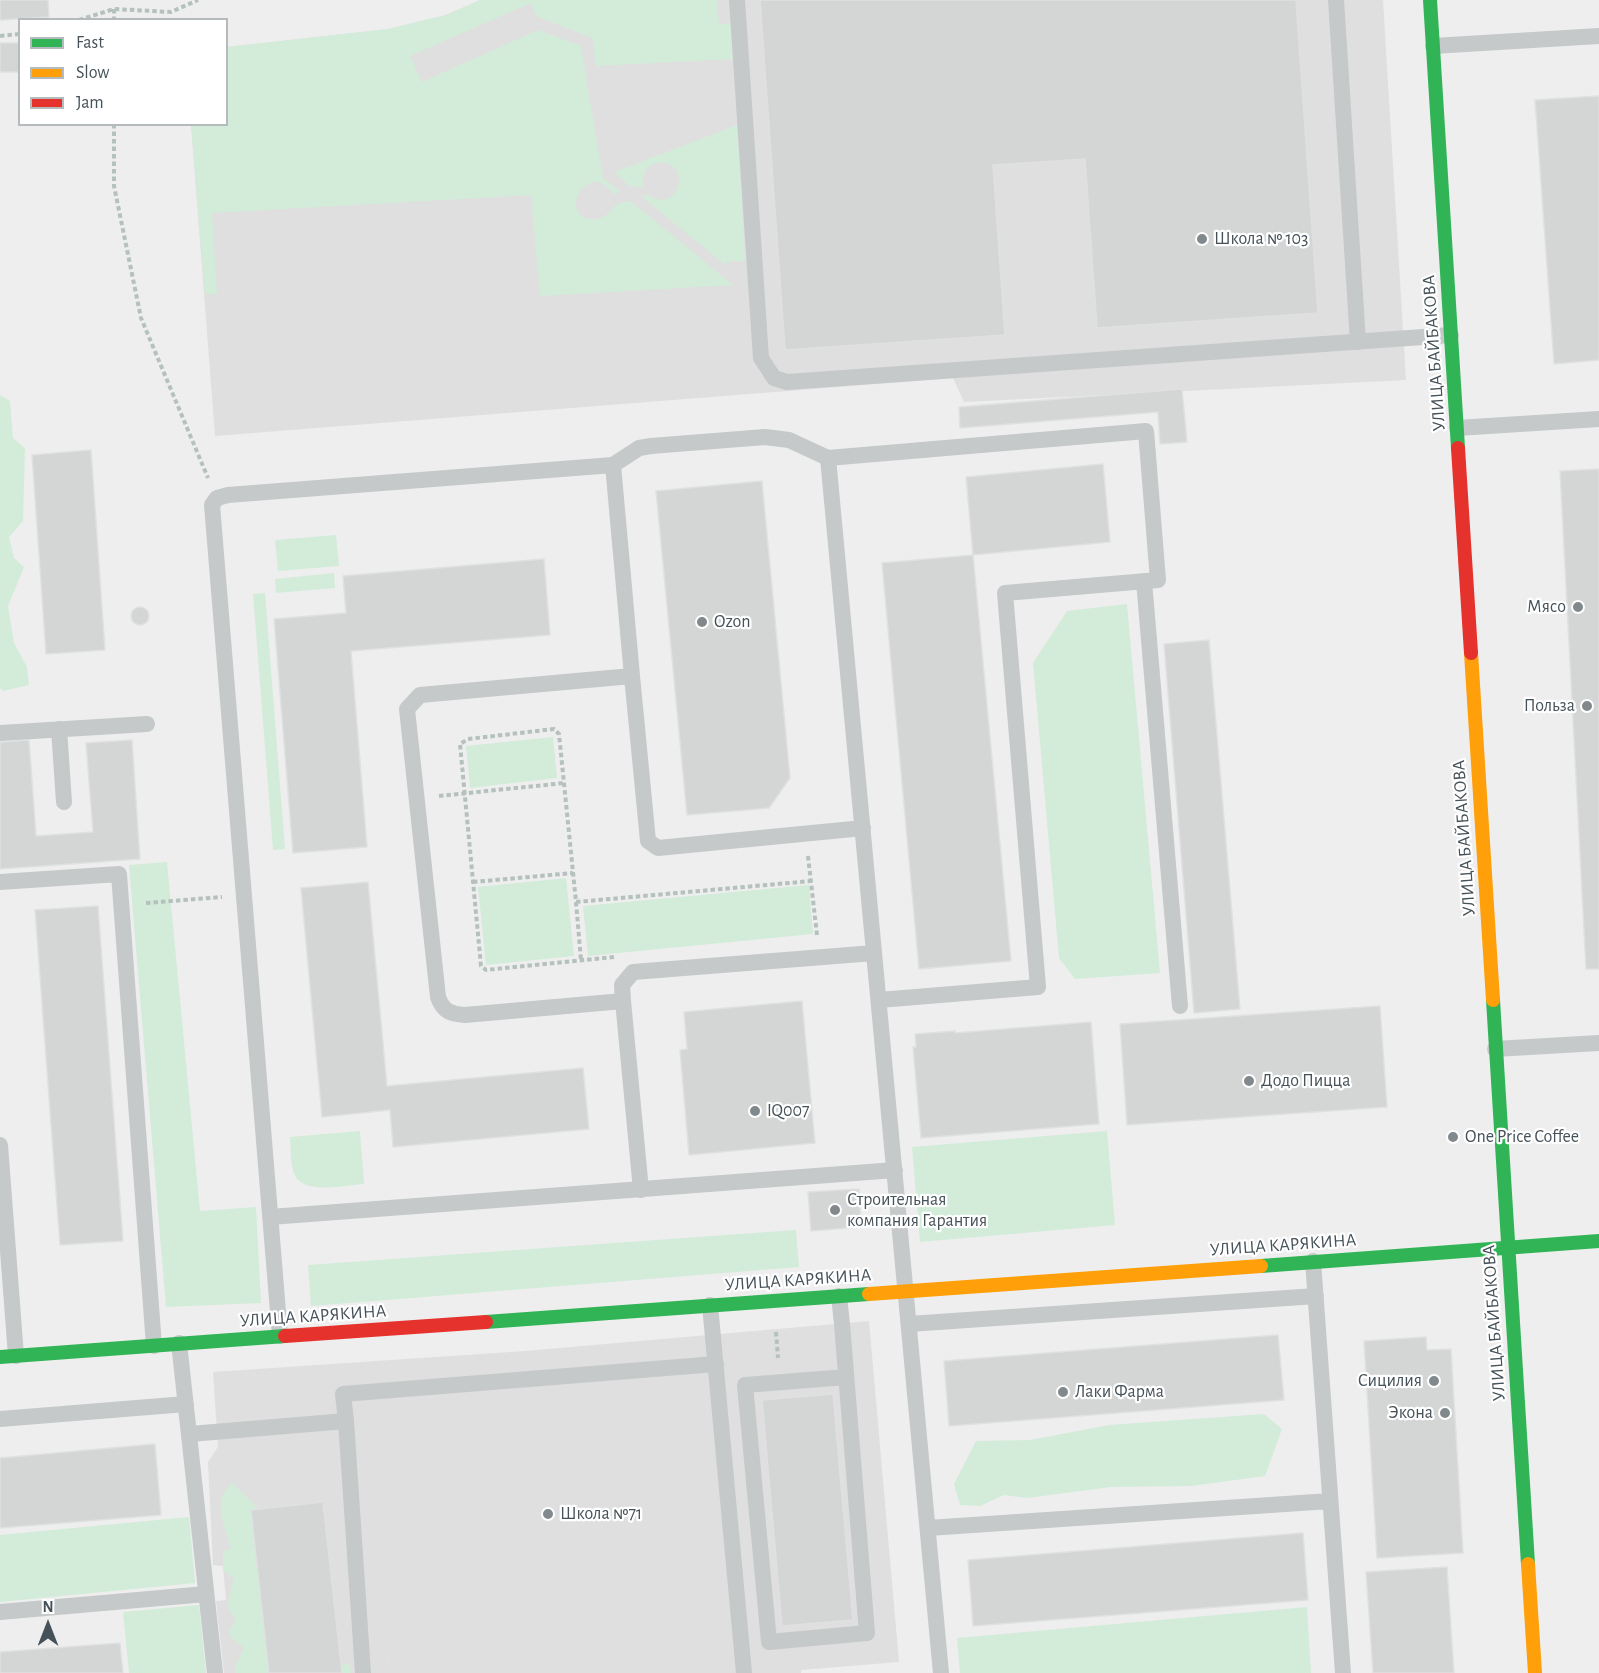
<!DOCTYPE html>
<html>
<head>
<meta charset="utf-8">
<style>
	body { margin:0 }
	#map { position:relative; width:1599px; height:1673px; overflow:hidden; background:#eee; font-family:"Alegreya Sans",sans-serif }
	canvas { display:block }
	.legend { position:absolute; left:18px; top:18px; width:210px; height:108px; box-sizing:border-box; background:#fff; border:2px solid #b5babd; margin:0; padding:8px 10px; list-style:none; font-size:18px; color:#465259 }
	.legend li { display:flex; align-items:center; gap:12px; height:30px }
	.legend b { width:30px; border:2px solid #b5babd }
	.north { position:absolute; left:18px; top:1595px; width:60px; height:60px; -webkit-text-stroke:4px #fff; paint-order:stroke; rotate:0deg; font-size:16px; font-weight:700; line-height:24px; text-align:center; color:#465259 }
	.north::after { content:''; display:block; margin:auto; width:21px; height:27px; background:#465259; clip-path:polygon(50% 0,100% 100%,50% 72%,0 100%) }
</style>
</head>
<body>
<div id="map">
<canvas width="1599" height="1673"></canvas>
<ul class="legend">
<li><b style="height:8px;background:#30b455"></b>Fast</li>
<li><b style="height:8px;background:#ff9f0a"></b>Slow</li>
<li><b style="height:8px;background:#e5322d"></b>Jam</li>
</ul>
<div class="north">N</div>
</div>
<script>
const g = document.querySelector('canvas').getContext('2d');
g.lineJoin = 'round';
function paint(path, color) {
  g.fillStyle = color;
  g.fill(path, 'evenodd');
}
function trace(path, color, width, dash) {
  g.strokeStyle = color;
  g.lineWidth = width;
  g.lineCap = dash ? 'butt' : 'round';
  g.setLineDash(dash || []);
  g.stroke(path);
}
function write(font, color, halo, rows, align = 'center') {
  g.font = font + ' "Alegreya Sans",sans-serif';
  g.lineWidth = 4.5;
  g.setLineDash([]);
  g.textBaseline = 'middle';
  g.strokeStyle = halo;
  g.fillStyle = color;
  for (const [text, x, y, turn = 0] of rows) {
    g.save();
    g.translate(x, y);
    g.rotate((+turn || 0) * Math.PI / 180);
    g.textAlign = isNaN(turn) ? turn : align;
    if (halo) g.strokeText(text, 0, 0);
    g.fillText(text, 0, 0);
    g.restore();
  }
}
paint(new Path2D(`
	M480 0H1383L1406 380 964 402 953 378 215 436 191 125 226 124 227 47 388 29 446 15Z
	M869 1321 899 1662 801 1670V1673H224L216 1601 226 1600 223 1566 213 1565 208 1462 218 1447 213 1372 525 1351Z`), '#e0dfdf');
paint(new Path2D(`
	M480 0H717L719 24H731L733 59 596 66 592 38 536 16 531 3 410 56 422 82 538 30 581 46 603 178 619 191 613 195C592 156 555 215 592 219 611 222 610 198 632 202L733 285 540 296 531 195 212 213 217 294H205L191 125 226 124 227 47 388 29 446 15Z
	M737 125 745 261H731L724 264 641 196 648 195C676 214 693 169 665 163 661 162 655 163 651 165 644 170 642 178 643 187L629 186 615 172Z
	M0 395 10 401 13 438 25 448 23 521 9 537 14 558 24 567 8 606 14 643 27 667 29 685 3 691 0 688Z
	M336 535 339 566 278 571 275 540Z
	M334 573 335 588 276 593 275 579Z
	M265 593 285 849 273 850 253 594Z
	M1127 604 1160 973 1075 979 1059 958 1033 663 1067 611Z
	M553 737 557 778 470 788 466 746Z
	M167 862 200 1211 256 1207 261 1303 166 1307 129 865Z
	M566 878 574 956 486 965 478 887Z
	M809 885 813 934 588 956 583 906Z
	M360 1131 364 1184C344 1185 299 1197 293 1170 290 1160 291 1148 290 1137Z
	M1107 1131 1115 1225 920 1242 912 1147Z
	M796 1230 799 1267 311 1306 308 1265Z
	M1264 1414 1282 1429 1265 1476 1191 1486 1111 1487 1027 1498 1004 1495 980 1506 960 1505 954 1484 976 1441 1030 1440 1109 1425Z
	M232 1482 266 1517 276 1671 350 1664 351 1673H235V1666L244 1648 231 1638 229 1631 236 1619 229 1611 228 1603 234 1579 223 1570V1550L227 1551 231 1547C226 1532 218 1514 222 1498 223 1493 229 1486 232 1482Z
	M189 1517 195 1583 0 1602V1535Z
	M199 1605 206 1673H129L123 1612Z
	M1307 1607 1311 1673H960L957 1638Z`), '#d2ecd9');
const building = new Path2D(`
	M0 0H48L49 17 0 20Z
	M760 0H1296L1318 313 1097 328 1085 159 993 165 1005 335 785 350Z
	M0 43H20V72H0Z
	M1599 96V360L1554 364 1535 100Z
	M1182 389 1187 442 1160 444 1158 412 960 428 959 407Z
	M91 450 105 650 46 654 32 455Z
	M1103 464 1110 542 973 555 966 477Z
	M1599 469V969H1586L1560 471Z
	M762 481 790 778 769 808 687 815 656 491Z
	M973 555 1011 961 919 969 882 563Z
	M544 559 550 635 351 651 367 847 293 853 274 619 346 613 343 576Z
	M131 616a9 9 0 1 1 18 0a9 9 0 1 1-18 0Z
	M1209 640 1240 1009 1194 1013 1164 644Z
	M29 740 36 836 93 832 86 743 132 740 140 859 0 869V742Z
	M368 882 387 1086 583 1068 589 1129 393 1147 390 1110 322 1117 301 888Z
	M98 906 123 1241 60 1245 35 910Z
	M802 1001 815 1143 689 1155 680 1050 687 1049 684 1012Z
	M1380 1006 1387 1107 1127 1125 1120 1024Z
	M1091 1022 1099 1124 921 1138 913 1047H916L915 1034 955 1031V1033Z
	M859 1189 861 1227 811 1231 808 1192Z
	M1278 1335 1284 1400 949 1426 944 1361Z
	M1426 1337 1427 1350 1451 1349 1463 1553 1377 1558 1364 1341Z
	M833 1394 853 1620 782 1626 762 1400Z
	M706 1398 711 1459 570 1472 582 1613 516 1619 504 1476 369 1488 364 1428Z
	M706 1398 711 1459 570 1472 582 1613 717 1602 723 1673H389L385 1630 516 1619 504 1476 369 1488 364 1428Z
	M155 1444 161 1515 0 1528V1458Z
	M323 1502 342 1673H269L251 1510Z
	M1303 1533 1308 1600 973 1626 968 1560Z
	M1447 1567 1454 1673H1373L1366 1572Z
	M717 1602 723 1673H389L385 1630Z
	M120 1643 123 1673H0V1652Z`);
paint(building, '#d4d6d6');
trace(building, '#dfe0e1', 1.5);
trace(new Path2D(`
	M114 9V20
	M79 20 114 9 171 12 198 0
	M0 36 20 34
	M114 124V186L141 318 208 478
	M439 796 564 783
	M808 856 817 935
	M473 882 573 873
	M576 902 581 960
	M146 903 222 897
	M614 957 486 970 481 966 460 744 468 739 554 729 559 734 576 902 811 881
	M776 1332 778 1358`), '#b5c1bc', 4, [4.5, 3]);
trace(new Path2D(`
	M737 0 761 358 774 378 787 382 1451 335
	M1336 0 1358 342
	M1433 46 1599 36
	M1457 428 1599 419
	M828 458 1146 431 1158 580 1005 593 1038 987 879 1000
	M613 465 632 676 420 695 407 709 438 997C443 1011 450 1014 465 1015L623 1001 641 1190
	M1144 581 1180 1006
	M632 676 648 841 658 848 863 828
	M59 729 64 802
	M0 733 147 724
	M0 882 119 874 154 1346
	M623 1001 622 985 633 972 874 953
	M1495 1049 1599 1043
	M0 1145 16 1356
	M270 1217 895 1170
	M1313 1261 1343 1673
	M839 1296 842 1324 867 1633 769 1642 745 1385 846 1377
	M710 1305 744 1673
	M909 1324 1316 1296
	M280 1336 212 505 217 498 228 495 613 465 639 448 651 446 765 437 789 440 828 458 941 1673
	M179 1343 215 1673
	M0 1419 186 1404
	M346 1421 343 1394 716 1364
	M190 1434 346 1421 363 1673
	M928 1528 1330 1501
	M0 1612 206 1594`), '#c5c9ca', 16);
trace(new Path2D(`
	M1430 0 1458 448
	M1493 1000 1528 1564
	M1261 1266 1599 1241
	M486 1322 869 1294
	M0 1357 285 1336`), '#30b455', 14);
trace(new Path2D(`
	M1471 653 1493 1000
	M869 1294 1261 1266
	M1528 1564 1535 1673`), '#ff9f0a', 14);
trace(new Path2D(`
	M1458 448 1471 653
	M285 1336 486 1322`), '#e5322d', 14);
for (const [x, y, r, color] of [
	[1202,239,6,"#81898d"],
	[1578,607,6,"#81898d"],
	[702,622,6,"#81898d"],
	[1587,706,6,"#81898d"],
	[1249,1081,6,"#81898d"],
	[755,1111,6,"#81898d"],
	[1453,1137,6,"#81898d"],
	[835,1210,6,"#81898d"],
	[1434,1381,6,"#81898d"],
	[1063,1392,6,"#81898d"],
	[1445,1413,6,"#81898d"],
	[548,1514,6,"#81898d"]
]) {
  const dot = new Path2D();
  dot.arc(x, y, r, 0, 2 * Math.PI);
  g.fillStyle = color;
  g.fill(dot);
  trace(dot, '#fff', 2);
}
write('18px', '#465259', '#fff', [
	["Школа № 103",1214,239],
	["Мясо",1566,607,"right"],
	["Ozon",714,622],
	["Польза",1575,706,"right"],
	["Додо Пицца",1261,1081],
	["IQ007",767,1111],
	["One Price Coffee",1465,1137],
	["Строительная",847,1200],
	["компания Гарантия",847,1221],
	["Сицилия",1422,1381,"right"],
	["Лаки Фарма",1075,1392],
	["Экона",1433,1413,"right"],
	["Школа №71",560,1514]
], 'left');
write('18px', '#465259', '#fff', [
	["УЛИЦА БАЙБАКОВА",1434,353,-94],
	["УЛИЦА БАЙБАКОВА",1464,838,-94],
	["УЛИЦА КАРЯКИНА",1283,1245,-4],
	["УЛИЦА КАРЯКИНА",798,1280,-4],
	["УЛИЦА КАРЯКИНА",313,1316,-4],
	["УЛИЦА БАЙБАКОВА",1494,1323,-94]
]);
</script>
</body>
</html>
